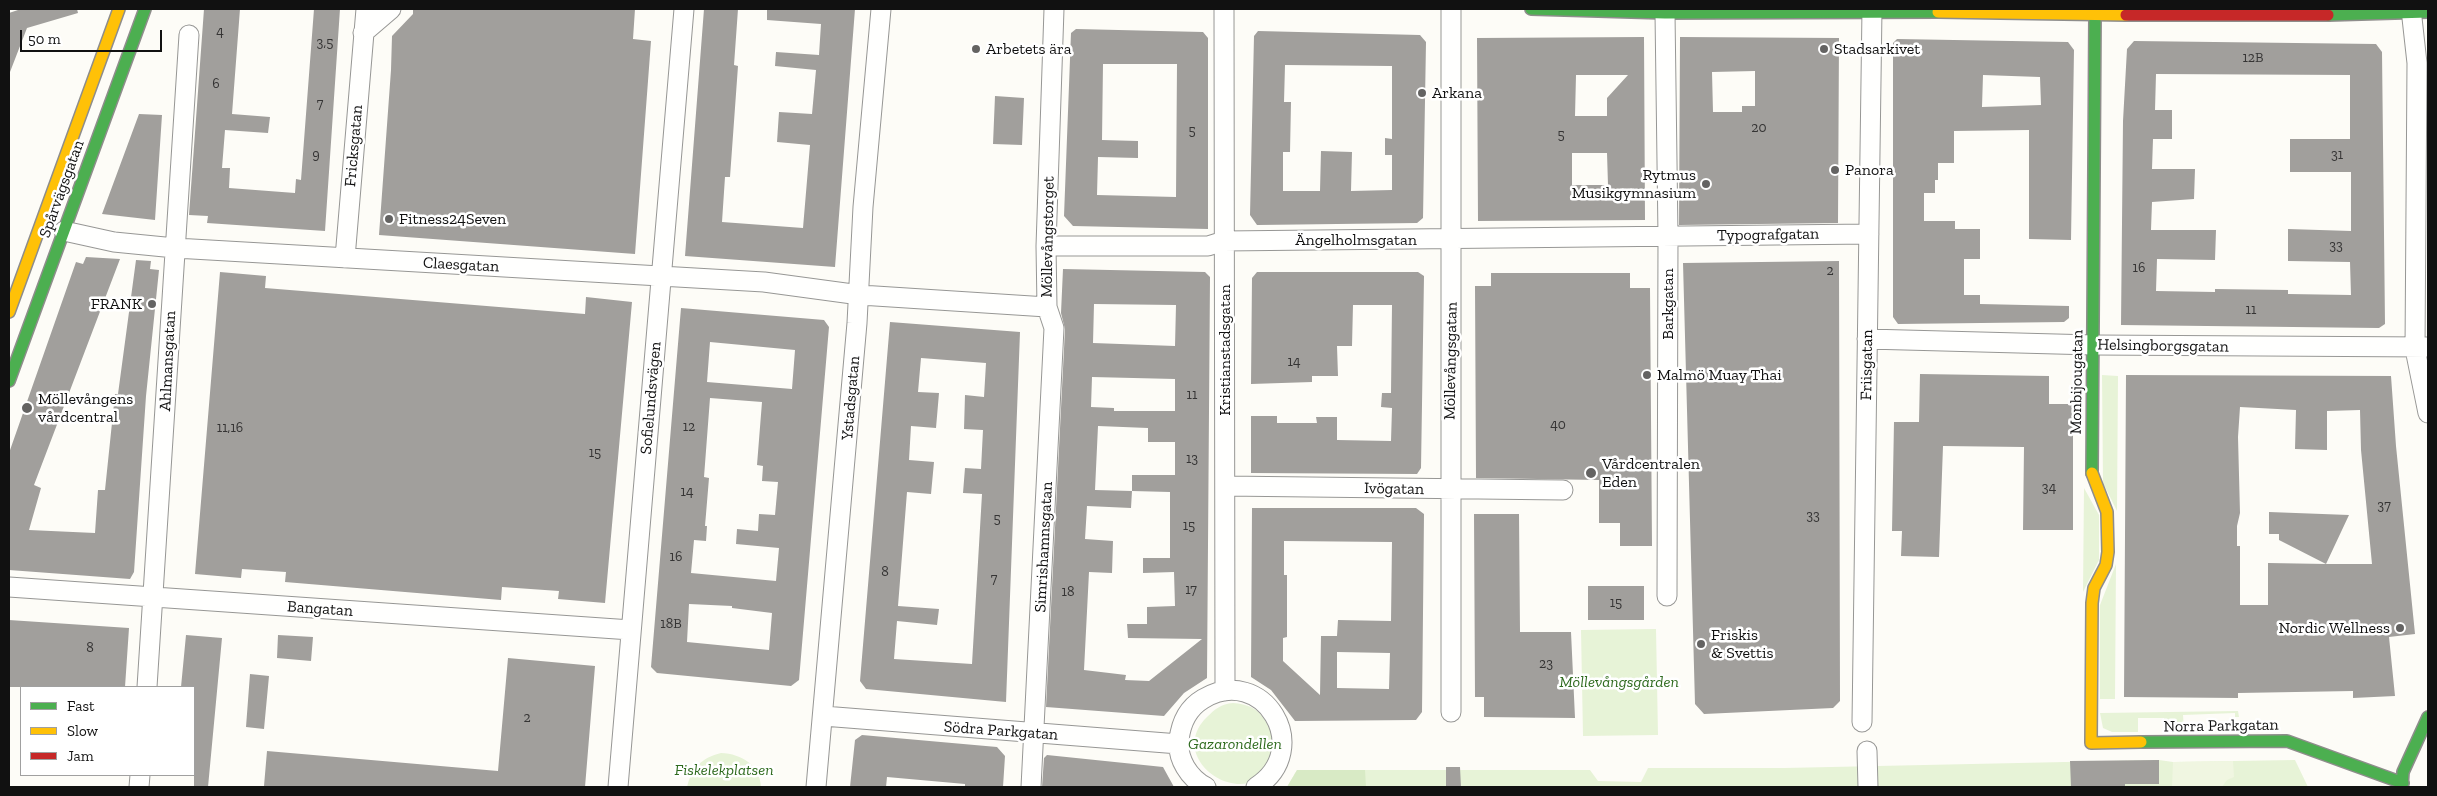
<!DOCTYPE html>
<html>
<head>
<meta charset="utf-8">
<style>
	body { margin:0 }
	#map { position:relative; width:2437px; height:796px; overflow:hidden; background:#fdfcf7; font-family:"Zilla Slab",serif }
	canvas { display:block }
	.frame { position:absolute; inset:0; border:10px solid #111; pointer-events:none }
	.legend { position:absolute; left:20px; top:686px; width:175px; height:90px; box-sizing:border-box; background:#fff; border:1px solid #a0a0a0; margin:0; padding:6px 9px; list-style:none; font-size:15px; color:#111 }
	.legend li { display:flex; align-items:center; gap:10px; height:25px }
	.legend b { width:25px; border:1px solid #a0a0a0 }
	.scale { position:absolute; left:20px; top:30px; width:142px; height:22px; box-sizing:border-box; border:2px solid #111; border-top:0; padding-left:6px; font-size:15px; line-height:18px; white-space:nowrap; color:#111; -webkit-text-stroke:4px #fff; paint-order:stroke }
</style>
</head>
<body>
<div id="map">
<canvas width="2437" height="796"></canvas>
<div class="frame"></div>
<ul class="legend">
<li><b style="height:6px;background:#4caf50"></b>Fast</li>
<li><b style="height:6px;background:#ffc107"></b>Slow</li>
<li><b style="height:6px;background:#c62828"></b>Jam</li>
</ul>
<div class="scale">50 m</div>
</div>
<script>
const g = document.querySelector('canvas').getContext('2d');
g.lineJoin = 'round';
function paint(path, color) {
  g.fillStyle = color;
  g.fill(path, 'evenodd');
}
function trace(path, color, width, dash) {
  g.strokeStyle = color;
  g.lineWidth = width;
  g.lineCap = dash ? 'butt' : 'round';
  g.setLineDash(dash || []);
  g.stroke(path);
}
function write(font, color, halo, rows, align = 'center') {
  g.font = font + ' "Zilla Slab",serif';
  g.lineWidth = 5;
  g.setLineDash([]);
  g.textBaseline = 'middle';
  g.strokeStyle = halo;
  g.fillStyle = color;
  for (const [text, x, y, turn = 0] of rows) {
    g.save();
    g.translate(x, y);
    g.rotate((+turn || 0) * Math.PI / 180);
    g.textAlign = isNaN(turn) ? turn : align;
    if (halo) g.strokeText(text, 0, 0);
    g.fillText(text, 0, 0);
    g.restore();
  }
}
paint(new Path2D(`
	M2102 375 2118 376 2117 511 2103 483Z
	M2084 488 2099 515V560L2083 592Z
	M2116 564 2115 699H2100V605Z
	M1656 629 1658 735 1583 736 1581 630Z
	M1233 703C1263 705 1268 723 1276 748 1270 757 1264 775 1255 781 1221 796 1171 752 1207 717 1215 709 1221 704 1233 703Z
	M2238 711 2239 717H2235V713L2183 715 2184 730 2164 731V718H2138V732H2112L2103 728 2100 713Z
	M721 753C742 754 760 765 761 787H687C692 767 702 758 721 753Z
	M2159 760 2173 762 2295 760 2308 787H1287L1297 770H1590L1598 781 1641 782 1648 768H1784Z`), '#e7f3d7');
paint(new Path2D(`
	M1297 770H1365L1366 787H1287Z`), '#d8eac5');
paint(new Path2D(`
	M2233 761 2234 777 2227 780 2222 787H2172L2173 762Z`), '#f0f6e1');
paint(new Path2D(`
	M21 9H77L78 13 27 28 10 72 9 13Z
	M204 9H240L232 114 270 117 268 133 225 130 222 168H230L229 188 295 193 296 179 301 180 314 9H340L325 231 207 223 208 216 189 215Z
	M413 9H635L633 39 651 41 635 254 379 235 391 70 392 36 413 14Z
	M704 9H738L734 65 738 66 730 177H725L722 222 803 228 810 145 777 142 779 112 812 114 816 70 775 66 776 52 819 55 821 24 767 20V9H855L835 267 685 256Z
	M1076 29 1203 32 1208 38V229L1073 226 1064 216 1071 33ZM1103 64H1177L1176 197 1097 195 1098 157 1138 158V141L1102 140Z
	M1258 31 1420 35 1426 42 1423 218 1417 223 1257 225 1250 215 1254 36ZM1285 65 1392 66V139L1385 138V155H1392V190L1351 191 1352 152 1321 151 1320 191H1283V152H1290L1291 102H1284Z
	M1644 37 1645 220 1478 221 1477 38ZM1576 75H1628L1607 98V116H1575ZM1572 153H1607L1608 185H1572Z
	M1680 37 1839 38 1838 223 1679 225ZM1755 71V106H1742V112H1713L1712 72Z
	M1897 39 2068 42 2074 50 2071 240 2029 239V130L1954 131V163H1938V180H1935V193H1924V221H1955V229H1980V259H1964V295H1980V304L2069 306V318L2064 322 1898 324 1893 317V43ZM1983 75 2040 77 2041 105 1982 107Z
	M2134 41 2376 44 2382 52 2385 324 2379 328 2121 325 2123 121 2127 49ZM2156 74 2350 75V139H2290V172H2351V231L2288 229V261L2350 262 2351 295 2288 294V290L2215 289V292L2156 291 2157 259 2215 260 2216 230H2151L2152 202 2194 199 2195 169H2152L2153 139H2172V110H2155Z
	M995 96 1024 98 1022 145 993 144Z
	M139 114 162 115 155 220 102 214Z
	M86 257 120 259 34 485 41 488 29 530 95 533 98 490H105L115 394H118L136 260 151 261 150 269 159 270 146 396 134 572 130 579 9 570V453L76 262 83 264Z
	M1839 261 1840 701 1833 708 1704 714 1695 704 1683 263Z
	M1063 269 1205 272 1210 277 1207 678 1184 693 1164 716 1046 707 1065 329 1061 313ZM1094 304 1176 305 1175 346 1093 343ZM1092 377 1175 379V411H1114V408L1091 407ZM1098 426 1148 428V442H1175V475H1132V491L1095 490ZM1132 491 1170 492V558H1143V573L1174 572 1175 606 1147 607V624H1127L1128 638 1202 639 1149 681 1125 680 1126 675 1084 670 1089 572 1112 573 1113 541 1085 539 1087 506 1131 508Z
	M220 272 266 276 265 288 585 314 586 297 632 302 605 603 558 599 559 591 502 587 501 600 285 582 286 572 242 569 241 578 195 574Z
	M1257 272H1418L1424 276 1421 468 1417 474 1251 473V416H1277V423H1317L1316 417H1337V440L1391 441 1392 408 1381 407 1382 393H1391L1392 305H1353L1352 346H1337L1338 376H1312V382L1251 384 1252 278Z
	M1491 273H1630V288H1650L1652 546H1620V523H1599V480L1476 478 1475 286H1491Z
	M681 308 824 320 829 327 799 680 791 686 657 673 651 667ZM710 342 795 350 792 389 707 382ZM710 398 762 402 757 465 763 466 762 481 778 482 775 515 759 514 758 531 737 529 736 544 779 548 776 581 691 573 694 540 706 541 707 526H705L709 478 704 477ZM689 604 732 606V608L772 613 769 650 687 642Z
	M890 322 1020 332 1006 702 866 689 860 681ZM921 358 986 363 984 397 965 395 964 429 983 430 981 469 965 468 963 493 982 494 972 664 894 659 897 621 937 625 939 609 898 606 907 492 931 494 934 462 909 460 911 426 936 428 939 393 918 392Z
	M1920 374 2049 376V404H2073V530H2023L2024 447 1943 446 1939 557 1901 556 1902 531H1892L1894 422H1919Z
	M2126 375 2391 376 2396 446 2415 634 2389 637 2395 696 2353 698V691L2238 693V698L2124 697ZM2240 407 2296 410 2295 449 2327 450V411L2360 410 2361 450 2372 564H2326L2349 515 2269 512V534H2279V540L2326 564 2268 563V605H2240V546H2237V526L2240 513 2238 437Z
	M1252 508H1416L1424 514 1422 712 1416 720 1295 721 1271 690 1251 677ZM1284 541 1392 542 1391 621 1338 620 1337 636H1321L1320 695 1283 661V638L1287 637V575H1284ZM1337 652 1390 653 1389 689 1337 688Z
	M1474 514H1519L1520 632H1571L1575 718 1484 717V697H1475Z
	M1588 586H1644V620H1588Z
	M9 620 129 628 125 687H9Z
	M186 635 222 638 208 787H194V687H181Z
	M278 635 313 637 311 661 277 658Z
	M508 658 595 666 585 787 264 786 267 751 498 771Z
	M250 674 269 676 264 729 246 727Z
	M862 735 997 747 1005 756 1003 787H965V784L887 777 886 787H850L855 740Z
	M1047 755 1163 767 1174 787H1042L1044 758Z
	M2159 760V784H2125V787H2071L2070 761Z
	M1446 767H1460L1461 787H1446Z`), '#a19f9c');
const street = new Path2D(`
	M1224 9 1225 691
	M1451 9V712
	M2411 9 2417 63 2415 349 2428 413
	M1665 13 1668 236 1667 596
	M363 33 391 9
	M64 231 114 242 175 248 764 282 860 295 1047 307
	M1046 246H1208L1224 241 1869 234
	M345 258 366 9
	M1867 339 2094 345 2428 347
	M1225 486 1563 490
	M9 587 631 630
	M147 687 189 35
	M823 716 1179 744
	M1862 722 1872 9
	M1867 751 1868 787
	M139 787 140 775
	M618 787 684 9
	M816 787 857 323 863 207 881 9
	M1031 787 1054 328 1047 307 1046 246 1054 9
	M1206 787C1189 778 1177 759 1179 740 1181 722 1188 708 1203 699 1263 663 1315 749 1256 787`);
const fast = new Path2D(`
	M1531 9 1665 13 1938 12
	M2328 15 2428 12
	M9 381 145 9
	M2092 473 2095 15
	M2141 742 2287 741 2403 783
	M2402 787 2403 772 2428 717`);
const slow = new Path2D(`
	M1938 12 2126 15
	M9 312 119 9
	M2092 473 2107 512 2108 552 2106 565 2094 588 2092 603 2091 743 2141 742`);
const jam = new Path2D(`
	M2126 15H2328`);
trace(street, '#979795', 21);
trace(fast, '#8e8d8b', 14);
trace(slow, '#8e8d8b', 14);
trace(jam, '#8e8d8b', 14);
trace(street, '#fffffe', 19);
trace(fast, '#4caf50', 11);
trace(slow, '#ffc107', 11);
trace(jam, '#c62828', 11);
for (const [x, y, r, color] of [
	[976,49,5,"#646362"],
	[1824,49,5,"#646362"],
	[1422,93,5,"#646362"],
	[1835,170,5,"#646362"],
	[1706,184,5,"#646362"],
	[389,219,5,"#646362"],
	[152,304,5,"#646362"],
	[1647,375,5,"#646362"],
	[27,408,6,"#646362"],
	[1591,473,6,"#646362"],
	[2400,628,5,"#646362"],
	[1701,644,5,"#646362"]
]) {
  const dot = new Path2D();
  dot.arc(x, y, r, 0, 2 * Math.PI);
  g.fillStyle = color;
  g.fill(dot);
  trace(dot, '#fff', 2);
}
write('14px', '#353434', null, [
	["4",220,32],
	["3,5",325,43],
	["12B",2253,58],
	["6",216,84],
	["7",320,104],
	["20",1759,128],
	["5",1192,131],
	["5",1561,135],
	["9",316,155],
	["31",2337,155],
	["33",2336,246],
	["16",2139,268],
	["2",1830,271],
	["11",2251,310],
	["14",1294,362],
	["11",1192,395],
	["40",1558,425],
	["12",689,427],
	["11,16",230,428],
	["15",595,453],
	["13",1192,459],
	["34",2049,488],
	["14",687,492],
	["37",2384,506],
	["33",1813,516],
	["5",997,519],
	["15",1189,526],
	["16",676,557],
	["8",885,572],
	["7",994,579],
	["17",1191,590],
	["18",1068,592],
	["15",1616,603],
	["18B",671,624],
	["8",90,648],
	["23",1546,664],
	["2",527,718]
]);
write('16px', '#111', '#fff', [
	["Arbetets ära",986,49],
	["Stadsarkivet",1834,49],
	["Arkana",1432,93],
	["Panora",1845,170],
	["Rytmus",1696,175,"right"],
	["Musikgymnasium",1696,193,"right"],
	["Fitness24Seven",399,219],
	["FRANK",142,304,"right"],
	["Malmö Muay Thai",1657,375],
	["Möllevångens",38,399],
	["vårdcentral",38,417],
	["Vårdcentralen",1602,464],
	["Eden",1602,482],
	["Nordic Wellness",2390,628,"right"],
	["Friskis",1711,635],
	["& Svettis",1711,653]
], 'left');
write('16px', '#111', '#fff', [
	["Fricksgatan",354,146,-85],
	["Spårvägsgatan",62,189,-70],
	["Typografgatan",1768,235,-1],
	["Möllevångstorget",1048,237,-89],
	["Ängelholmsgatan",1356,240],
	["Claesgatan",461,265,3],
	["Barkgatan",1668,304,-90],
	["Helsingborgsgatan",2163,346,1],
	["Kristianstadsgatan",1225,350,-90],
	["Ahlmansgatan",168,361,-87],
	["Möllevångsgatan",1451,361,-89],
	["Friisgatan",1867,365,-89],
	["Monbijougatan",2077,382,-89],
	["Sofielundsvägen",651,398,-85],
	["Ystadsgatan",851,398,-85],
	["Ivögatan",1394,489,1],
	["Simrishamnsgatan",1044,547,-87],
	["Bangatan",320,609,4],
	["Norra Parkgatan",2221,726,-1],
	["Södra Parkgatan",1001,731,4]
]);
write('italic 16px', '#2f6b1f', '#fff', [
	["Möllevångsgården",1619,682],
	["Gazarondellen",1235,744],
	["Fiskelekplatsen",724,770]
]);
</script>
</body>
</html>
